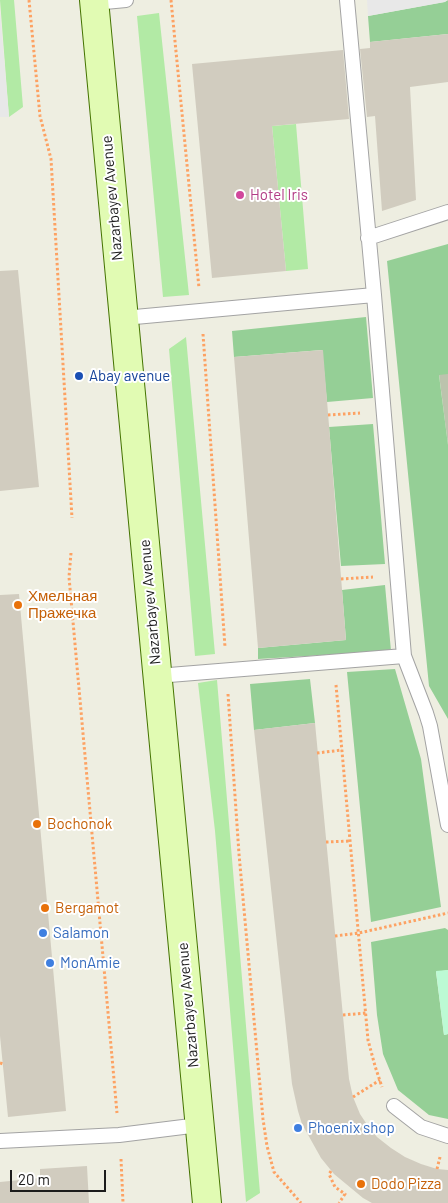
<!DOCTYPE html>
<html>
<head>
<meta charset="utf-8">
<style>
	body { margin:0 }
	#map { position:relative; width:448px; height:1203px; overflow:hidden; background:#eeeee1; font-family:Barlow,sans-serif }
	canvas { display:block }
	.scale { position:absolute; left:10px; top:1170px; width:96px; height:22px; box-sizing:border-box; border:2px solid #1c1c1c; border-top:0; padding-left:6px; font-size:15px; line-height:18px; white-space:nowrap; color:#1c1c1c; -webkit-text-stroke:4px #fff; paint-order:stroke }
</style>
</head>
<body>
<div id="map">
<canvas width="448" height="1203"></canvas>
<div class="scale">20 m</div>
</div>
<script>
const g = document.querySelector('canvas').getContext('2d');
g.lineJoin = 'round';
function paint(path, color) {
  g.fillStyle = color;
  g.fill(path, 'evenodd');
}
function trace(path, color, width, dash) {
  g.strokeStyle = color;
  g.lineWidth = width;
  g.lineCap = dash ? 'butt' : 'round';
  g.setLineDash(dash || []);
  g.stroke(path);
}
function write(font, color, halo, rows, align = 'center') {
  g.font = font + ' Barlow,sans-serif';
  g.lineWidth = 4;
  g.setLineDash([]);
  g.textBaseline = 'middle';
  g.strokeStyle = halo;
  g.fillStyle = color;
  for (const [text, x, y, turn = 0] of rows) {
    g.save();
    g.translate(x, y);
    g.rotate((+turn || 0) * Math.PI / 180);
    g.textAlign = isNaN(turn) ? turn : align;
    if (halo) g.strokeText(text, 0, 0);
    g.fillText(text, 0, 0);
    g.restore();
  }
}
paint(new Path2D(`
	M439 374H448V445Z`), '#bcc3ad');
paint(new Path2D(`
	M0 0H14L23 107 9 117Z
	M159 13 189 295 163 297 137 16Z
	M296 124 308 269 286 271 272 126Z
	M186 337 215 654 195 656 169 349Z
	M217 680 260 1193 246 1202 215 831 198 683Z`), '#b2eaa5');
paint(new Path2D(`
	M448 0V34L370 42 368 16 444 2Z
	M448 244V374L439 375 448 445V719L429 686 387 261Z
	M366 317 373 398 327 402 322 350 234 357 232 331Z
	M373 424 385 564 341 566 329 427Z
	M385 585 391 651 258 659V648L346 640 342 590Z
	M395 669 421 759 441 907 371 922 347 672Z
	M310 679 315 723 254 730 250 684Z
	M445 928 448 930V970L436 972 444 1035 448 1034V1119L429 1115 398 1090 383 1054 377 1015 371 942Z`), '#95cf96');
paint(new Path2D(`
	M448 970V1034L444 1035 436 971Z`), '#bcfad4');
paint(new Path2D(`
	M367 0H448L445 2 368 16Z
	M0 10 9 117H0Z`), '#e8e8e8');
paint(new Path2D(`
	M448 34V82L410 87 416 200 382 211 375 116 367 117 360 49 370 48V42Z
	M343 50 349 119 272 126 286 271 212 278 192 64Z
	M18 270 39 487 0 491V271Z
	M323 350 346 640 258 648 234 357Z
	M19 594 66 1111 8 1117 0 1036V595Z
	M315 723 349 1079 353 1097 360 1114 368 1126 377 1137 391 1148 405 1157 421 1164 437 1169 448 1170V1203H372L363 1198 334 1174 321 1158 302 1124 298 1111 292 1084 254 730Z
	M87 1166 89 1203H0V1182L40 1178V1169Z`), '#d1ccbf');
const lane = new Path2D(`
	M347 0 374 295 404 656
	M94 3 126 0
	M368 238 448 212
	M124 318 374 295
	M157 676 404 656 426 713 430 726 448 825
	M394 1106 421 1127 448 1136
	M0 1141 119 1135 199 1125`);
const secondary = new Path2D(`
	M94 0 207 1203`);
trace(lane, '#a3a3a3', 16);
trace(secondary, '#457402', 30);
trace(new Path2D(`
	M29 0 40 116 51 159 72 518
	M171 0 199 288
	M203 334 225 647
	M328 415 360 413
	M71 553 69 577 117 1113
	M341 579 373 577
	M336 685 368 1040 375 1066 382 1087
	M228 694 239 854 263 1119 267 1146 274 1172 301 1203
	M317 753 342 750
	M326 842 350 841
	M335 936 359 933 448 913
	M343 1015 366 1013
	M0 1063 3 1064
	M353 1097 380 1080
	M371 1130 378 1123
	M121 1159 123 1203
	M437 1169 440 1157
	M331 1171 329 1174 335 1187 345 1194 339 1203`), '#fda263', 3, [2.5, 2.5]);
trace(lane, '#fff', 14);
trace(secondary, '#e1fbb3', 28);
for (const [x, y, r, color] of [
	[240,195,5,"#d1479c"],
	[79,376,5,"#1a4fb4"],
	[18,605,5,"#e8710a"],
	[37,824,5,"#e8710a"],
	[45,908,5,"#e8710a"],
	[43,933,5,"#3f7fe0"],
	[50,963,5,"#3f7fe0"],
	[298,1128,5,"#3f7fe0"],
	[361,1184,5,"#e8710a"]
]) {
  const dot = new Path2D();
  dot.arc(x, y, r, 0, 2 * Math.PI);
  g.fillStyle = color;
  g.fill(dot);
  trace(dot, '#fff', 2);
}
write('15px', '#b23c85', '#fff', [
	["Hotel Iris",250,195]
], 'left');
write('15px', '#1c1c1c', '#fff', [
	["Nazarbayev Avenue",112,198,-95],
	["Nazarbayev Avenue",150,602,-95],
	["Nazarbayev Avenue",188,1005,-95]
]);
write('15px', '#164399', '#fff', [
	["Abay avenue",89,376]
], 'left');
write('15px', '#c56008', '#fff', [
	["Хмельная",28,596],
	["Пражечка",28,613],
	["Bochonok",47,824],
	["Bergamot",55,908],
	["Dodo Pizza",371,1184]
], 'left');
write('15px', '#366cbe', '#fff', [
	["Salamon",53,933],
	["MonAmie",60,963],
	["Phoenix shop",308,1128]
], 'left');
</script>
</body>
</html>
